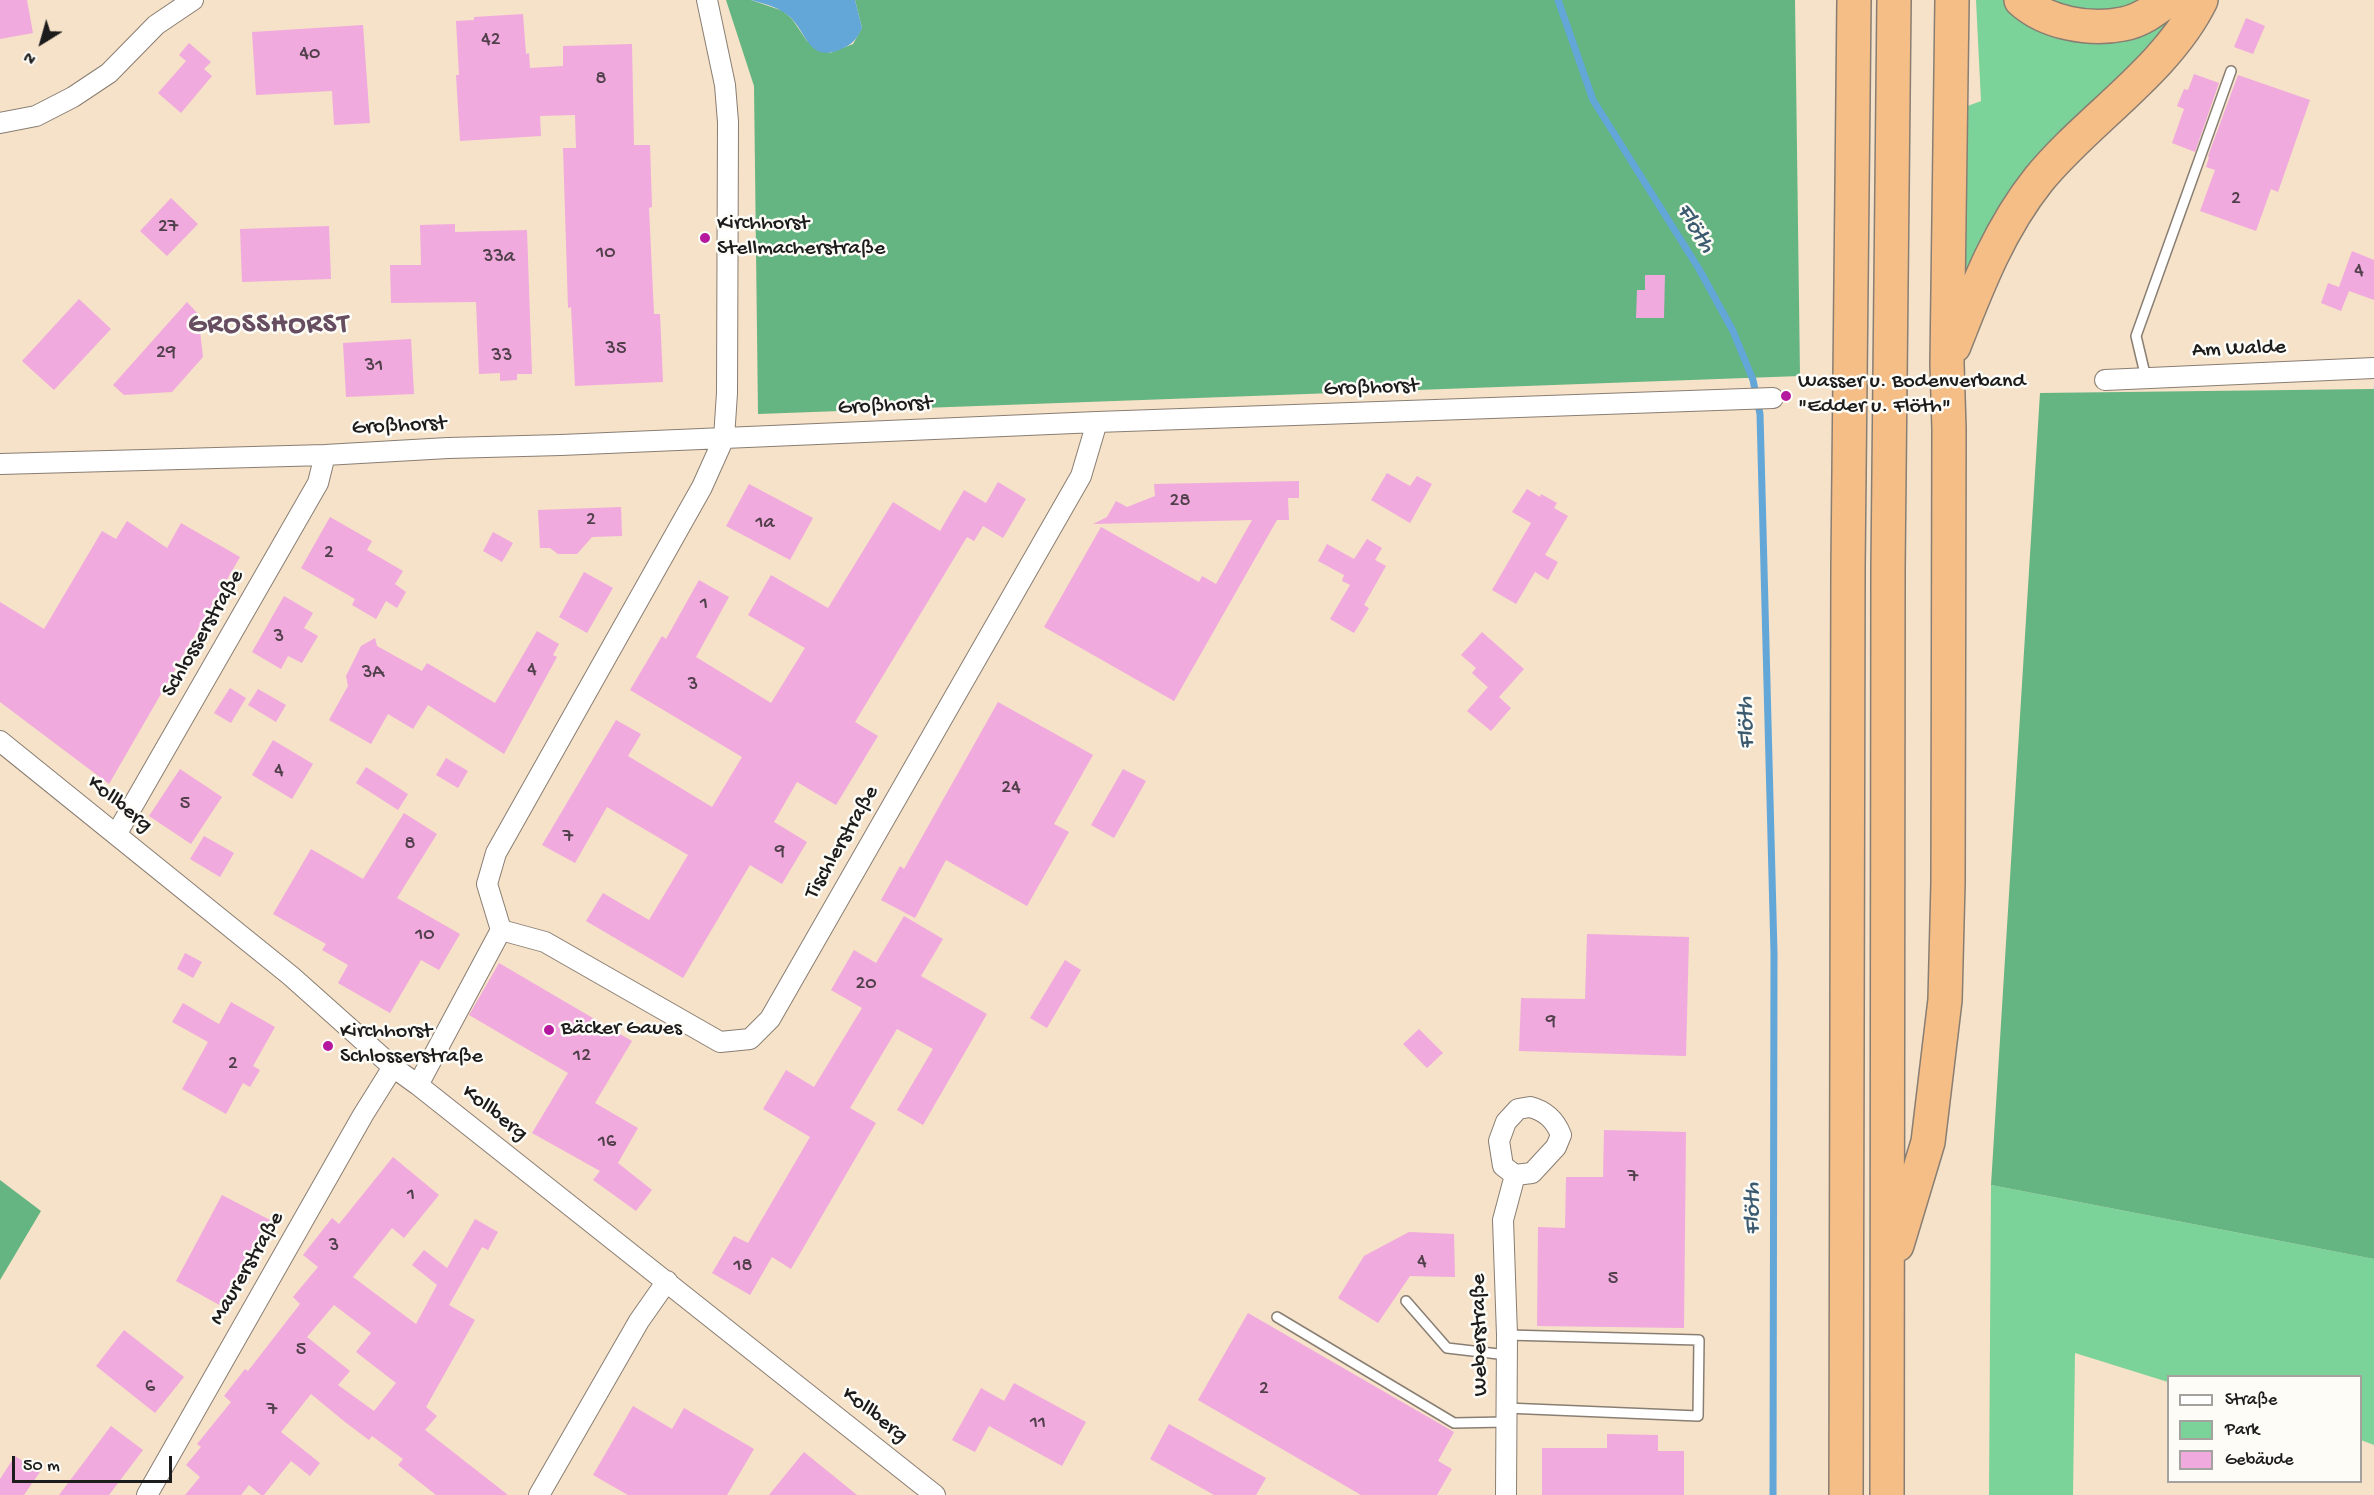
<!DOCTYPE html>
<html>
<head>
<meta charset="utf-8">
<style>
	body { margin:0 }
	#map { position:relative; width:2374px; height:1495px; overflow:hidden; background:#f6e1c9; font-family:"Gochi Hand",sans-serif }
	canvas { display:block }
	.legend { position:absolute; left:2167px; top:1375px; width:195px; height:108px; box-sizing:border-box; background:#fdfcf7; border:2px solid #a3a29f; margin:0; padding:8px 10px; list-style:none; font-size:18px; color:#1c1c1c }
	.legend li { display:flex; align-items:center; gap:12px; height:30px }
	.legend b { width:30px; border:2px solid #a3a29f }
	.north { position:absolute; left:12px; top:12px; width:60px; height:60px; -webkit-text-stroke:4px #fdfcf7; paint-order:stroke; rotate:217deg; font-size:16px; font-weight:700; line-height:24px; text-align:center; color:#1c1c1c }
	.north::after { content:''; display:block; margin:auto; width:21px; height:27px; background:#1c1c1c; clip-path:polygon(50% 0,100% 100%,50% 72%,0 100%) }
	.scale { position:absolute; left:12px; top:1456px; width:160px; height:27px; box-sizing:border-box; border:3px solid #1c1c1c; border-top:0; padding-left:8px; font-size:18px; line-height:21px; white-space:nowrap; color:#1c1c1c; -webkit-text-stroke:4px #fdfcf7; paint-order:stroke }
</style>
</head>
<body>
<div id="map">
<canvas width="2374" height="1495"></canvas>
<ul class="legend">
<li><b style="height:8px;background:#fff"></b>Straße</li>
<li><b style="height:16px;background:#7bd399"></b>Park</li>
<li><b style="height:16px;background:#f0aadd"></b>Gebäude</li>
</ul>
<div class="north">N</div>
<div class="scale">50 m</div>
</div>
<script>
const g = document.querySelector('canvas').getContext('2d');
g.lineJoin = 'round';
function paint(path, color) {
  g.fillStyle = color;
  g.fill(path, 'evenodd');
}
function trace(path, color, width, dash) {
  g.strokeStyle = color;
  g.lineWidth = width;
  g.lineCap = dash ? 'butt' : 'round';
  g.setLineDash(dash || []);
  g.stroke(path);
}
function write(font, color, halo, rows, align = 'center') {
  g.font = font + ' "Gochi Hand",sans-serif';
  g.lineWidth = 5;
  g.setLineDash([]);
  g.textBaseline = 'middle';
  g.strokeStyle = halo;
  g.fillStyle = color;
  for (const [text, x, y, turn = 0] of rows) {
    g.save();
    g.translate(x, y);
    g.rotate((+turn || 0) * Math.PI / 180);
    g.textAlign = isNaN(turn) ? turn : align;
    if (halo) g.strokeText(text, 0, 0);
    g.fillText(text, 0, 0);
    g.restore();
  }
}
paint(new Path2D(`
	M1976 0H2003L2021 15 2182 8 1963 289 1965 107 1981 101Z
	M2048 0H2147C2111 14 2085 17 2048 0Z
	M1991 1185 2374 1259V1445L2361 1440 2360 1376H2168V1382L2075 1353 2073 1495H1989Z`), '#7bd399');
paint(new Path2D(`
	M726 0H751L783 11 792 19 807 41 830 53 853 44 862 28 855 0H1795L1800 376 758 414 754 86Z
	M2374 389V1259L1991 1185 2040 393Z
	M0 1180 41 1211 0 1280Z`), '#64b581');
paint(new Path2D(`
	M751 0H855L862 28C857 39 852 45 839 50 809 62 807 33 790 17 779 7 765 4 751 0Z`), '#62a7d8');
trace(new Path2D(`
	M1558 0 1593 100 1699 269 1733 331 1753 380 1760 414 1774 953 1773 1495`), '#62a7d8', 7);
paint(new Path2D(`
	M0 0H27L33 33 0 39Z
	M523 14 526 54 529 53 530 68 563 66V46L632 44 634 145H650L652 207 649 208 654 314H660L663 382 575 386 571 307 568 308 563 148H576L575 115 540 116 541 136 460 141 456 75H459L456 21 474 20V17Z
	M2246 18 2265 26 2253 54 2234 47Z
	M363 25 370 123 334 125 332 91 256 95 252 32Z
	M189 43 211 62 204 69 212 76 181 113 158 93 186 61 179 55Z
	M2194 74 2219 83 2195 152 2172 143 2184 109 2177 106 2184 89 2188 90Z
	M2238 75 2310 100 2278 192 2271 189 2256 231 2200 211 2215 170 2206 167 2209 157 2208 156Z
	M171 198 198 224 167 256 140 231Z
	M455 224V232L527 230 532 374H517V380L500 381V373L479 374 476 302 391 303 390 265H421L420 225Z
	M329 226 331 279 242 282 240 229Z
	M2352 251 2374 260V300L2349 291 2341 311 2321 303 2328 283 2339 287Z
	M1645 275H1665L1664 318H1636L1637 290H1645Z
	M79 299 111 329 54 390 22 361Z
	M187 302 198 314 203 357 172 392 124 395 113 385Z
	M411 339 414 394 346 397 343 343Z
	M1387 473 1410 486 1417 476 1432 484 1410 523 1371 500Z
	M1299 481V498H1288L1289 520H1277L1174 701 1044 627 1101 527 1199 582 1202 576 1216 584 1252 520 1093 524 1107 517 1116 501 1127 507 1155 496 1154 484Z
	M998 482 1026 499 1003 538 983 526 974 541 967 537 855 722 878 736 836 805 797 782 774 822 807 842 782 884 750 865 683 978 586 921 603 893 649 920 688 855 607 807 575 863 542 845 616 720 641 734 628 756 712 807 742 757 630 690 662 636 666 639 699 580 729 597 696 657 771 703 805 648 748 615 771 575 828 608 893 502 940 531 964 490 986 503Z
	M749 484 813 518 790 560 726 526Z
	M1527 489 1540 497 1541 494 1557 503 1554 508 1568 516 1545 555 1558 562 1548 580 1535 572 1516 604 1492 590 1531 523 1512 512Z
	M621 507 622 536 592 537 577 554H558L550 548H540L538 510Z
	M330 517 372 541 367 550 403 571 395 584 406 592 397 608 386 601 376 619 352 605 355 599 301 568Z
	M127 521 167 548 181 523 240 557 109 784 0 702V602L44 629 102 531 116 539Z
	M493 532 513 543 502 562 483 551Z
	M1367 539 1382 548 1375 560 1386 566 1364 605 1369 608 1354 633 1330 619 1350 585 1342 581 1344 575 1318 561 1327 544 1354 559Z
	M584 572 613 588 587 633 559 617Z
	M284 596 313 613 304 628 318 636 302 663 288 656 281 669 252 652Z
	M537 631 559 644 553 655 557 657 504 754 428 705 413 729 388 714 371 744 329 720 348 686 346 676 361 646 375 638 377 646 422 671 427 663 495 703Z
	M1482 632 1524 669 1499 697 1511 708 1491 731 1467 711 1488 687 1491 690 1472 673 1476 668 1461 655Z
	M230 688 246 698 231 723 214 713Z
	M258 689 286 705 276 722 248 705Z
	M998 702 1093 755 1054 824 1069 832 1027 906 946 860 915 918 881 900 900 866 904 869Z
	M273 740 313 764 292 799 252 775Z
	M446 758 468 771 458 788 436 775Z
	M366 767 408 794 398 810 356 783Z
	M180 769 222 797 191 844 149 816Z
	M1123 769 1146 781 1114 838 1091 825Z
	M404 813 437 834 397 898 460 934 439 970 421 960 390 1013 338 983 348 965 322 950 326 944 273 914 311 849 363 879Z
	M204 836 234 853 220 877 190 859Z
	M904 916 943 939 921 976 987 1014 923 1125 897 1110 933 1049 897 1029 850 1108 876 1123 791 1269 772 1257 750 1295 712 1273 734 1236 748 1243 810 1137 763 1109 786 1070 814 1087 862 1008 831 990 854 950 876 963Z
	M1587 934 1689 937 1686 1056 1519 1051 1521 998 1585 999Z
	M185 953 202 962 193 978 177 969Z
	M1065 960 1081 970 1047 1028 1030 1018Z
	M499 963 632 1041 595 1103 638 1128 618 1163 652 1190 636 1211 593 1180 600 1171 532 1133 568 1073 469 1015Z
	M231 1002 275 1027 253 1066 260 1070 250 1087 243 1083 226 1114 182 1089 208 1042 172 1022 183 1003 219 1024Z
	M1419 1029 1443 1053 1427 1068 1403 1044Z
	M1604 1130 1686 1132 1684 1328 1537 1326 1538 1227 1565 1228 1566 1177H1603Z
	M393 1157 439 1195 404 1238 392 1228 353 1277 416 1324 437 1285 412 1265 424 1250 447 1268 475 1219 498 1232 488 1250 482 1247 449 1305 475 1320 426 1407 437 1416 425 1430 508 1495H436L398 1465 403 1459 372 1436 369 1440 345 1422 311 1394 281 1432 320 1463 310 1476 291 1461 264 1495H261L249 1485 241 1495H185L200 1477 186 1465 201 1447 197 1444 231 1402 224 1396 245 1369 248 1371 300 1304 293 1297 318 1267 303 1255 332 1218 339 1224ZM334 1305 371 1333 356 1352 396 1383 374 1411 338 1385 350 1371 307 1337Z
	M222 1195 270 1220 223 1307 176 1281Z
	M1409 1232 1454 1234 1455 1277 1410 1276 1378 1323 1338 1298 1364 1256Z
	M1248 1313 1454 1432 1438 1461 1452 1469 1437 1495H1361L1198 1400Z
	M124 1330 184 1377 155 1413 96 1366Z
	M1014 1383 1086 1422 1062 1466 989 1426 975 1452 952 1440 981 1388 1004 1401Z
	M633 1406 672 1429 684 1408 754 1449 727 1495H628L593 1475Z
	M1169 1424 1266 1478 1256 1495H1214L1150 1459Z
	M111 1426 143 1450 109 1495H59Z
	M1607 1434 1658 1435V1451H1684V1495H1542V1448H1607Z
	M804 1452 857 1495H769Z
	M15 1456 24 1462 26 1458 42 1469 24 1495H0V1479Z`), '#f0aadd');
const service = new Path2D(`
	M2146 378 2136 336 2231 71
	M1406 1301 1447 1348 1507 1355
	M1277 1317 1454 1423 1506 1422
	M1506 1408 1698 1416 1699 1340 1507 1335`);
const minor = new Path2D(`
	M0 123 36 116 73 97 109 73 156 25 193 0
	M2105 380 2374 368
	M0 464 325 455 448 448 561 445 1097 422 1773 398
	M0 741 291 976 393 1067 418 1085 935 1495
	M117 833 318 483 325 455
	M501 930 545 942 720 1042 750 1039 770 1019 1081 476 1097 422
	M418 1085 501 930 487 884 496 853 702 487 724 438 727 393 728 122 725 85 707 0
	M1530 1107C1546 1111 1555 1120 1561 1135L1556 1147 1532 1173 1515 1175 1503 1166 1499 1141 1506 1122 1518 1109Z
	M147 1495 363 1115 393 1067
	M539 1495 639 1321 667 1281
	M1506 1495 1507 1335 1503 1220 1515 1175`);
const motorway = new Path2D(`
	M2021 0C2046 23 2090 31 2123 24 2140 21 2155 10 2168 0
	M1954 346C1977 287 1999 229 2039 179 2087 120 2167 70 2201 0
	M1897 1245 1928 1142 1945 1000 1948 883 1949 429 1947 364 1952 0
	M1846 1495 1848 567 1854 0
	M1887 1495 1888 568 1894 0`);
trace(service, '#897e72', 12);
trace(minor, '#897e72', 22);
trace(motorway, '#897e72', 36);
trace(service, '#fff', 9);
trace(minor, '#fff', 20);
trace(motorway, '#f6be87', 33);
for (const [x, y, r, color] of [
	[705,238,6,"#b5179e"],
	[1786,396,6,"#b5179e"],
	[549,1030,6,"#b5179e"],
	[328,1046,6,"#b5179e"]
]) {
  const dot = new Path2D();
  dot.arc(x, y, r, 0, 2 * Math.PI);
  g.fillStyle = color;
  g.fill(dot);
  trace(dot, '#fdfcf7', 2);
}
write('20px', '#51404c', null, [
	["42",491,41],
	["40",310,55],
	["8",601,80],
	["2",2236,200],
	["27",168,228],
	["10",606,254],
	["33a",499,258],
	["4",2359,272],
	["35",616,350],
	["29",166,354],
	["33",502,357],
	["31",374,367],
	["28",1180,502],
	["2",591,521],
	["1a",765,524],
	["2",329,554],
	["1",704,605],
	["3",279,638],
	["4",532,671],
	["3A",373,674],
	["3",693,686],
	["4",279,772],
	["24",1011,789],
	["5",185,805],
	["7",568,838],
	["8",410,845],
	["9",780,853],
	["10",425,936],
	["20",866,985],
	["9",1551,1023],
	["12",582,1057],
	["2",233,1065],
	["16",607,1143],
	["7",1633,1178],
	["1",411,1196],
	["3",334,1247],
	["4",1422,1263],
	["18",743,1267],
	["5",1613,1280],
	["5",301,1351],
	["6",150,1388],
	["2",1264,1390],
	["7",272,1411],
	["11",1038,1424]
]);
write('22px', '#1c1c1c', '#fdfcf7', [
	["Kirchhorst",717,225],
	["Stellmacherstraße",717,250],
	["Wasser u. Bodenverband",1798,383],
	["\"Edder u. Flöth\"",1798,408],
	["Bäcker Gaues",561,1030],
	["Kirchhorst",340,1033],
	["Schlosserstraße",340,1058]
], 'left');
write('22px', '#1c1c1c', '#fdfcf7', [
	["Am Walde",2239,350,-2],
	["Großhorst",1371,389,-2],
	["Großhorst",885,407,-3],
	["Großhorst",399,427,-3],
	["Schlosserstraße",204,634,-60],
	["Kollberg",119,805,39],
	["Tischlerstraße",843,843,-60],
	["Kollberg",494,1114,38],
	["Maurerstraße",248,1269,-60],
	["Weberstraße",1481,1335,-91],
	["Kollberg",874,1416,38]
]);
write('italic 24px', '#3c5b71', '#fdfcf7', [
	["Flöth",1694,229,59],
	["Flöth",1748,723,-92],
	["Flöth",1754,1209,-90]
]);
g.letterSpacing = '1.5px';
write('bold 28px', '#664e60', '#fdfcf7', [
	["GROSSHORST",269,327]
]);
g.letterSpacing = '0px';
</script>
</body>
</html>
